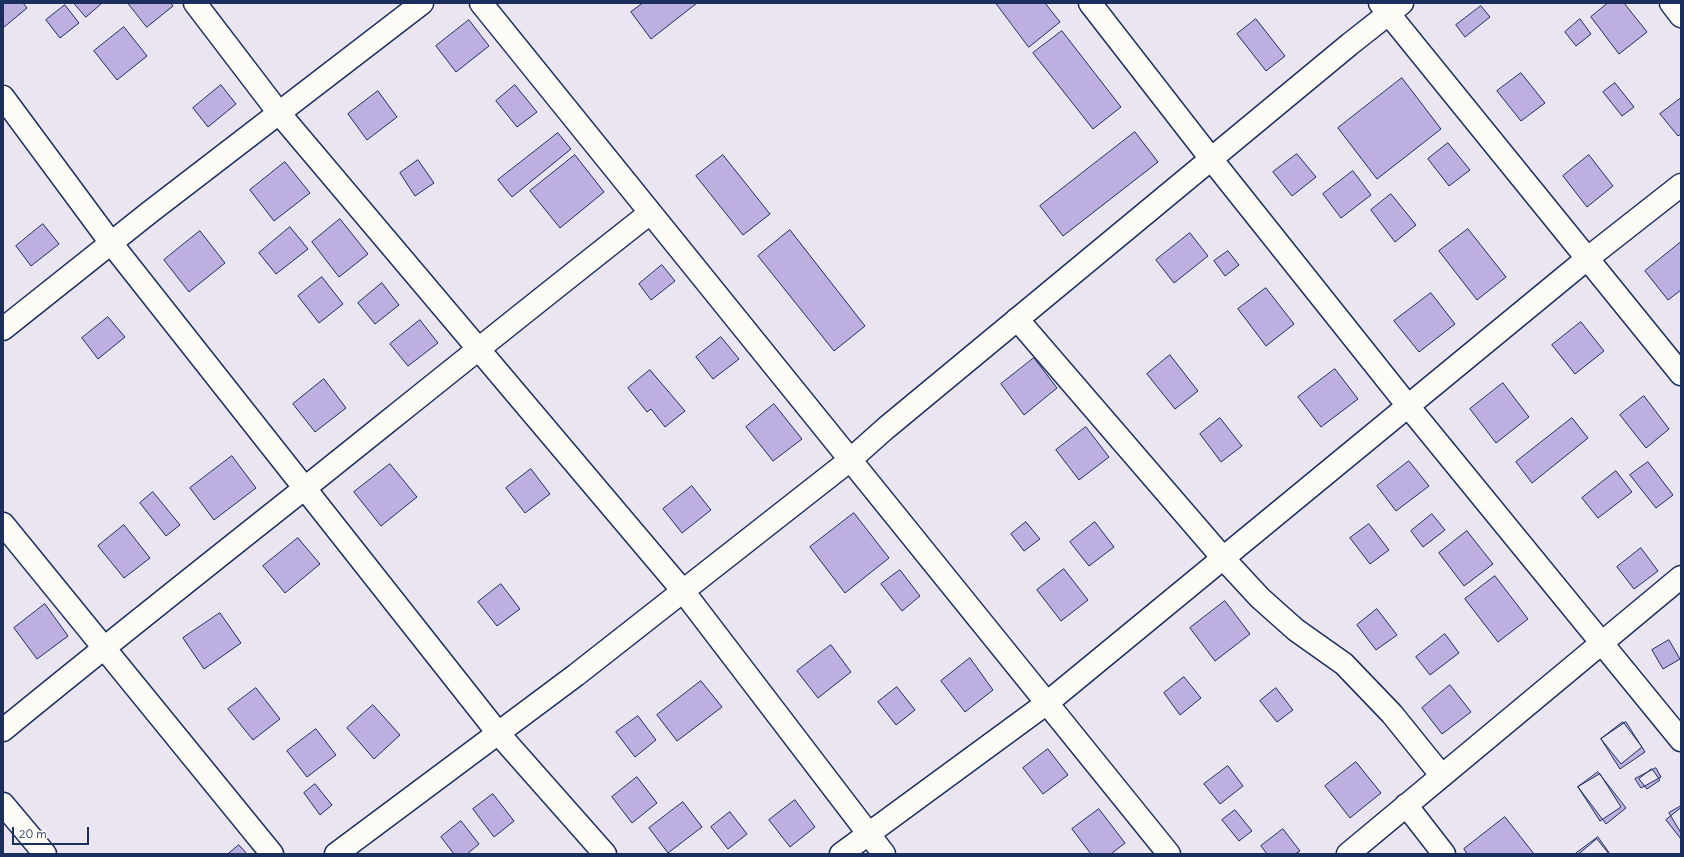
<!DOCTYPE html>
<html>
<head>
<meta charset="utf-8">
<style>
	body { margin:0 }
	#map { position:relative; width:1684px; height:857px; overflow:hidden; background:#eae5f0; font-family:Delius,sans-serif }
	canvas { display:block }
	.frame { position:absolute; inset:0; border:4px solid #1b2f5e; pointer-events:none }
	.scale { position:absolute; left:12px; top:827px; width:77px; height:18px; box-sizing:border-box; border:2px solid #1b2f5e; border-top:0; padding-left:5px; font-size:12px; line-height:14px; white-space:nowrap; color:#1b2f5e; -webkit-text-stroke:3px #fdfcf7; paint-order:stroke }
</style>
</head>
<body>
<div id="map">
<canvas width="1684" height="857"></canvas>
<div class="frame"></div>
<div class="scale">20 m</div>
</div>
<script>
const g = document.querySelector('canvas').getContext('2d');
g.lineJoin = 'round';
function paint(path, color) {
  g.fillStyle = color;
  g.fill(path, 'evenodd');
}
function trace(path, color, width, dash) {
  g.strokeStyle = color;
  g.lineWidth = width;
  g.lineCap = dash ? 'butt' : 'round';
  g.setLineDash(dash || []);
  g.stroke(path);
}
const building = new Path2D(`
	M3 3H23L27 8 3 28Z
	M74 3H101V4L86 17Z
	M128 3H171L173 6 147 27Z
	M643 3H697L651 39 631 12Z
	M996 3H1045L1060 22 1029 47Z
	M1608 3H1624L1647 32 1619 54 1591 17Z
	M65 5 79 23 60 38 46 20Z
	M1481 6 1490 17 1465 37 1456 25Z
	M1256 19 1285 56 1266 71 1237 34Z
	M1580 19 1591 34 1576 46 1565 32Z
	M469 20 489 46 456 72 436 46Z
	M124 27 147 56 117 80 94 51Z
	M1062 31 1121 107 1093 129 1033 53Z
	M1521 73 1545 103 1521 121 1497 91Z
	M1402 78 1441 129 1377 179 1338 128Z
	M1615 83 1634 107 1622 116 1603 92Z
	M221 85 236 104 208 127 193 108Z
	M515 85 537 112 517 127 496 101Z
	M378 91 397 117 367 140 348 114Z
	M1681 98V134L1678 136 1660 114Z
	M1135 132 1158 162 1063 236 1040 206Z
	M558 133 571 149 512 197 498 180Z
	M1448 143 1470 170 1449 186 1428 159Z
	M1297 154 1316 177 1292 196 1273 172Z
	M575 155 604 192 560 228 530 191Z
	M723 155 770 214 743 235 696 176Z
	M1589 155 1613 186 1587 207 1563 176Z
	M418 160 434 183 415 196 400 173Z
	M285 162 310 193 274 221 250 190Z
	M1353 171 1371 195 1341 218 1323 194Z
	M1391 194 1416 225 1395 242 1371 210Z
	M340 219 368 254 339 277 312 242Z
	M43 224 59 244 31 266 16 246Z
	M290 227 308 249 276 274 259 253Z
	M1468 229 1506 277 1477 300 1439 251Z
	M790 230 865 326 834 351 758 256Z
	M200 231 225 263 189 292 164 260Z
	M1190 233 1208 256 1174 283 1156 260Z
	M1681 242V290L1668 300 1645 271Z
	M1228 251 1239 265 1225 276 1214 261Z
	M662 265 675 281 651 300 639 284Z
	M322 277 343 304 319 323 298 296Z
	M382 283 399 305 375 324 358 303Z
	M1266 288 1294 324 1266 346 1238 309Z
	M1431 293 1455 324 1419 352 1394 321Z
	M108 317 125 337 98 359 82 338Z
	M420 320 438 343 408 366 390 344Z
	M1581 322 1604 351 1575 374 1552 345Z
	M721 337 739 359 713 379 696 357Z
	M1170 355 1198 391 1175 409 1147 374Z
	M1034 358 1057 388 1024 415 1001 384Z
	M1335 369 1358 399 1321 427 1298 397Z
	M650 370 685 411 665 427 651 409 647 412 628 388Z
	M324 379 346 408 315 432 293 404Z
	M1503 383 1529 417 1496 443 1470 409Z
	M1644 396 1669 429 1646 448 1620 415Z
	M774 404 802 439 773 461 746 427Z
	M1220 418 1242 446 1221 462 1200 434Z
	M1572 418 1588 438 1532 483 1516 462Z
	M1086 427 1109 457 1079 480 1056 450Z
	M232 456 256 488 214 520 190 488Z
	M1409 461 1429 486 1396 511 1377 486Z
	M1648 462 1673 495 1656 508 1630 475Z
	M390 464 417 497 381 526 354 492Z
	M531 469 550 494 525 513 506 488Z
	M1616 471 1632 492 1598 518 1582 498Z
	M692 486 711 510 682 533 663 509Z
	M153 492 180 525 166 536 140 503Z
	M854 513 889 558 845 593 810 547Z
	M1432 514 1445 530 1423 547 1411 531Z
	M1026 522 1040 539 1024 551 1011 534Z
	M1095 522 1114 547 1089 566 1070 542Z
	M1369 524 1389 550 1370 564 1350 538Z
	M124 525 150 558 124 578 98 546Z
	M1467 531 1493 564 1464 586 1439 553Z
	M298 538 320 564 285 593 263 566Z
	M1641 548 1658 571 1634 589 1617 567Z
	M1064 569 1088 600 1061 621 1037 590Z
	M900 570 920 596 902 611 881 584Z
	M1495 576 1528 619 1498 642 1465 599Z
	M501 584 520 609 497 626 478 602Z
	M1225 601 1250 634 1215 661 1190 628Z
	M45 604 68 636 37 659 14 628Z
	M1377 609 1397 635 1376 650 1357 625Z
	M220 613 241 643 204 669 183 638Z
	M1445 634 1459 653 1430 675 1416 657Z
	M1669 640 1680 659 1663 669 1652 650Z
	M831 645 851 672 818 698 797 671Z
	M970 658 993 690 965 712 941 681Z
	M1184 677 1201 698 1180 715 1164 693Z
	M701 681 722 707 677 741 657 715Z
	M1450 685 1471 712 1442 734 1422 708Z
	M897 687 915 710 896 725 878 702Z
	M256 688 280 719 253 740 228 709Z
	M1276 688 1293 710 1277 722 1260 701Z
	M373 705 400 735 374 759 347 728Z
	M638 716 656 740 635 757 616 732Z
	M1623 722 1642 747 1621 764 1601 739Z
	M1626 722 1645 752 1620 769 1601 739Z
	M316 729 336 755 307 777 287 751Z
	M1048 749 1068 775 1043 794 1023 768Z
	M1356 762 1381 793 1350 818 1325 786Z
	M1228 766 1243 786 1220 804 1204 784Z
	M1656 768 1661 777 1641 788 1635 779Z
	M1652 769 1660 780 1647 789 1639 779Z
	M1598 772 1626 808 1606 824 1578 787Z
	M1600 774 1621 807 1600 821 1578 787Z
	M637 777 657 803 632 823 612 797Z
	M315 784 332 805 320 815 304 793Z
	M493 794 514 821 494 837 473 809Z
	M795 800 815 827 790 847 769 820Z
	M683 802 702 827 668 853 649 828Z
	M1681 806V833L1669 813Z
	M1681 808V839L1666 820Z
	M1099 809 1125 843 1111 854H1091L1072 829Z
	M1235 810 1252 831 1239 841 1222 820Z
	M730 812 747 834 728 849 711 827Z
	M1505 817 1534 854H1467L1464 849Z
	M461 821 479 844 467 854H454L441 837Z
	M1283 829 1300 851 1295 854H1267L1261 846Z
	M1598 837 1610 854H1575Z
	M1597 839 1609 854H1579Z
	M239 845 247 854H228Z`);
paint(building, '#bdafe0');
trace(building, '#1b2f5e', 1);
const minor = new Path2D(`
	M195 3 279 113 683 591 884 854
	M481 3 1169 854
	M1090 3 1212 160 1408 406 1681 740
	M1380 3 1681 374
	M1671 3 1681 16
	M3 97 111 243 498 733 605 854
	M1017 319 1223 558 1260 598 1296 630 1344 664 1392 714 1442 776
	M3 329 150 212 422 3
	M3 524 272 854
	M3 730C103 648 204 568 305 488 420 396 534 304 650 213
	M3 804 45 854
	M1406 805 1444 854
	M336 854 576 675 850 460 886 428 1350 44 1402 3
	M841 854 1047 703 1588 258 1681 185
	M1348 854 1681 577`);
trace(minor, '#1b2f5e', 25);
trace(minor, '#fdfcf7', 22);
</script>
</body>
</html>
